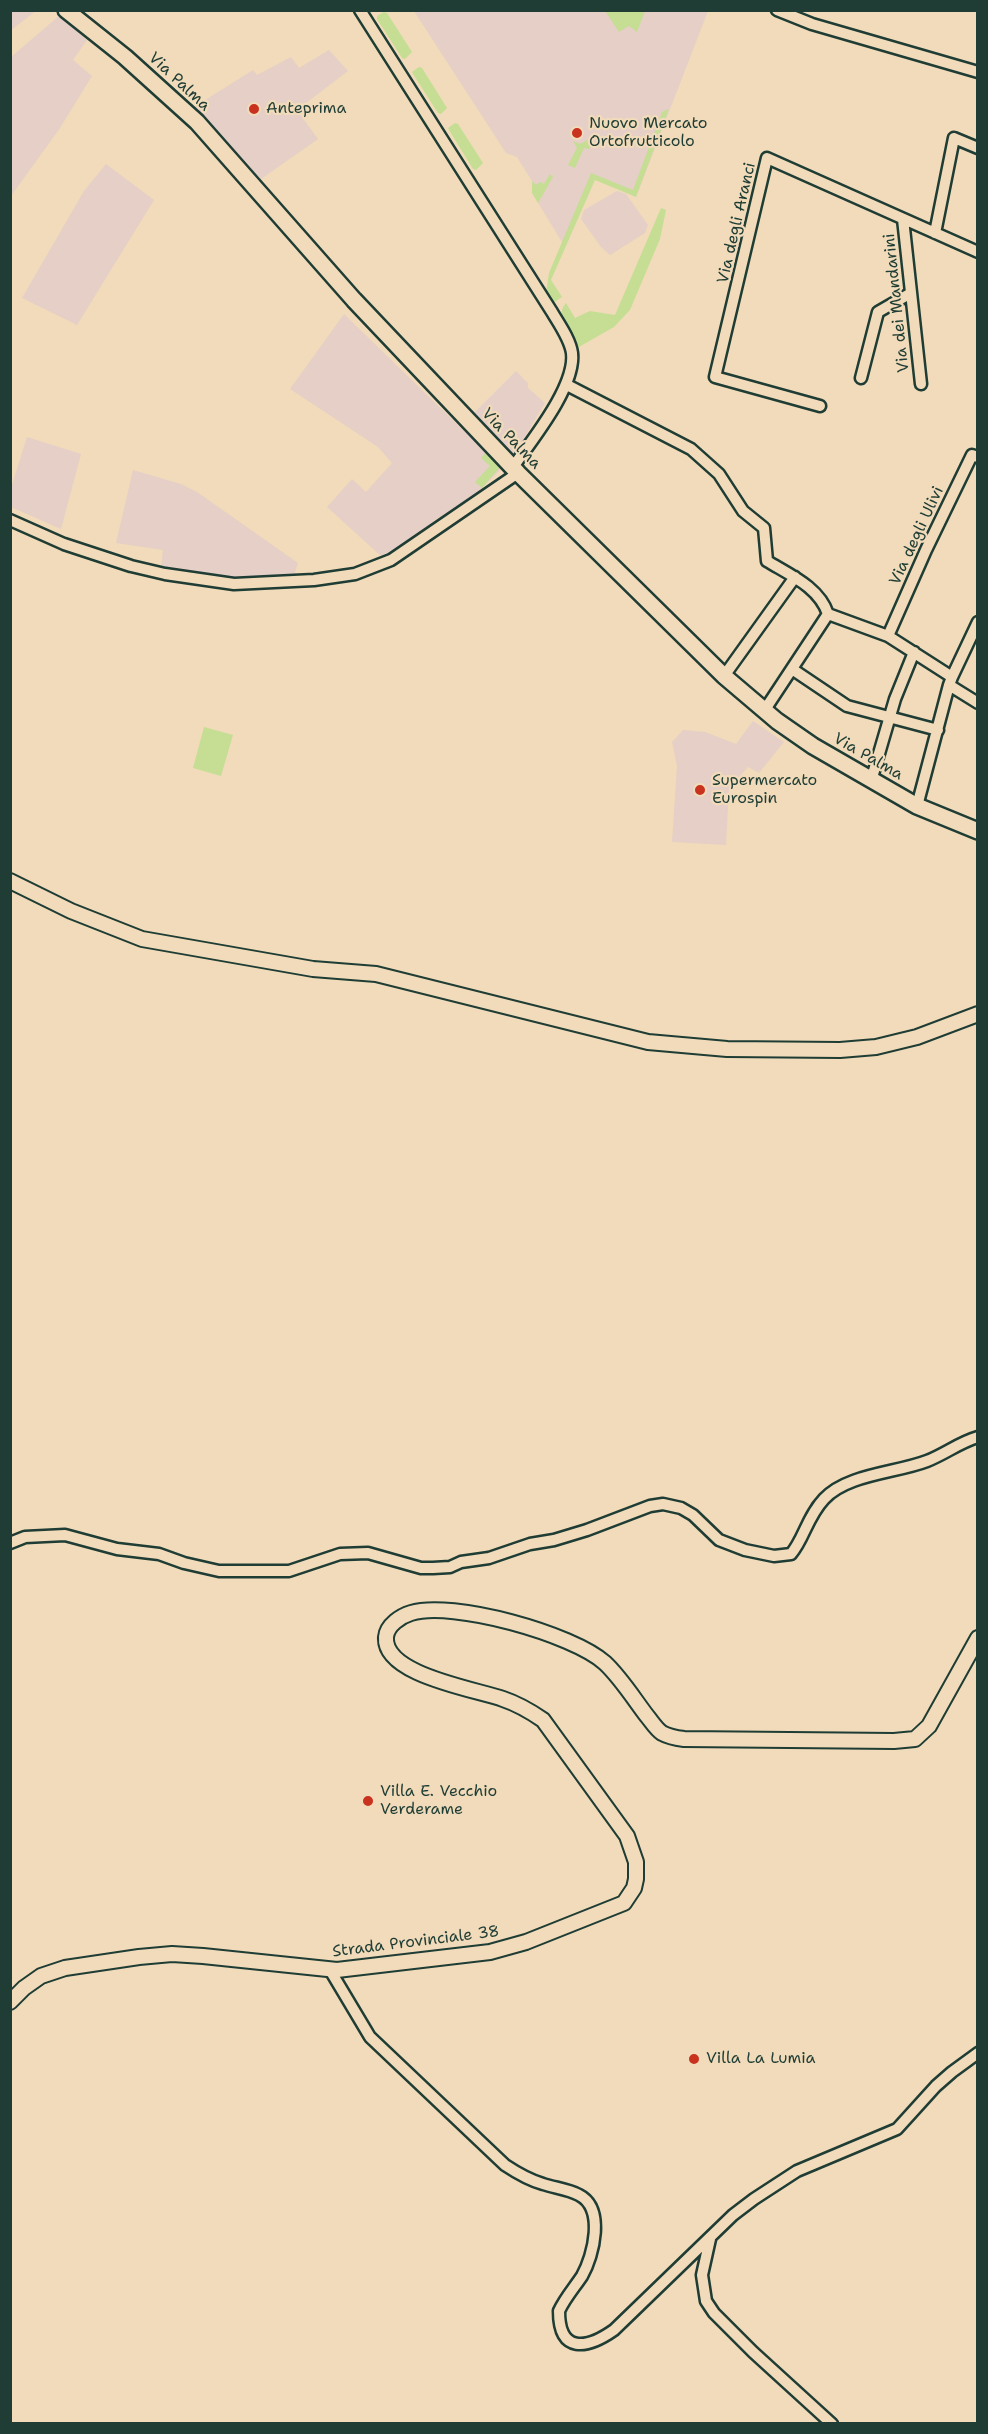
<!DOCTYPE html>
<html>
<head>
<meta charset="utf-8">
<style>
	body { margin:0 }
	#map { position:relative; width:988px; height:2434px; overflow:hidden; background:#f1dbba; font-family:"Shantell Sans",sans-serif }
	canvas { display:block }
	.frame { position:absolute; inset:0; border:12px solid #1f3d34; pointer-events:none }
</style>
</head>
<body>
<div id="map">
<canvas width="988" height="2434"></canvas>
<div class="frame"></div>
</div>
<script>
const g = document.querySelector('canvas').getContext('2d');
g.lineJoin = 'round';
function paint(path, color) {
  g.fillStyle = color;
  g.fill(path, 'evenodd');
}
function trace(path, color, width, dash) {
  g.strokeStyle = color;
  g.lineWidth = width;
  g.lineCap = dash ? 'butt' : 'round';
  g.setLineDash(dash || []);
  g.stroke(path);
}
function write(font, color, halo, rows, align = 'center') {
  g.font = font + ' "Shantell Sans",sans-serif';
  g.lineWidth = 4.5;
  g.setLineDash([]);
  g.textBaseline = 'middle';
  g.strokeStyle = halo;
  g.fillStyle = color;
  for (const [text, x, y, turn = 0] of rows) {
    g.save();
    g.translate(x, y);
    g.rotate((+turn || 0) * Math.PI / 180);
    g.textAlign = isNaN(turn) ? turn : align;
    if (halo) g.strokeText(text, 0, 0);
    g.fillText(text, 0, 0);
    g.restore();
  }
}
paint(new Path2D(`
	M11 10H36V11L11 30Z
	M414 11H708L636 197 595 179 565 247 532 193V181L517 157 506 153Z
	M60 15 87 40 73 60 92 76 60 128 11 196V57Z
	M329 50 348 71 297 110 318 139 261 179 194 107 253 70 257 75 291 57 299 68Z
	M106 164 154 200 77 325 22 298 84 191Z
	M617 191 626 194 648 225 645 233 610 255 601 247 581 219 584 210Z
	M344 314 465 432 471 433 501 464 500 470 482 488 456 509 433 521V525L416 537 382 557 327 507 352 479 366 492 392 463 378 447 290 389Z
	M516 371 528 383V388L545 403 514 455 472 415Z
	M27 437 81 454 61 529 11 507V488Z
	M133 470 181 484 197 492 298 563 294 576 240 578 210 577 161 567 163 550 116 543Z
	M753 721 784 742 759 773 748 767 729 788 726 845 672 842 677 766 672 742 683 730 705 732 736 744Z`), '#e5cfc6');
paint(new Path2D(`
	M605 11H645L637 32 629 26 619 32Z
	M384 12 387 13 412 52 405 59 402 58 377 19V16Z
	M419 67 422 68 447 108 441 114 438 113 413 74 412 72Z
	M669 109 636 197 595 180 551 280 562 297 553 303 546 293 549 273 591 173 633 190 662 112Z
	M455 123 458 124 483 163 476 170 473 169 449 130 448 128Z
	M595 136 589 149 584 148 575 168 568 165 577 148 573 141 580 144Z
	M550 174 553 177 538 203 532 193V181L536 185 540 182 544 184Z
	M661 208 666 210 660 239 630 310 614 327 577 348C570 334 554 316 566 303L575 318 590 311 615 315Z
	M488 450 502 465 482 488 475 482 490 466 481 458Z
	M204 727 233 735 221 776 193 768Z`), '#c5de94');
const minor = new Path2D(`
	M360 10 552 312C559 324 570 339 572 353 576 386 532 440 513 467
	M777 10 812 24 978 72
	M903 219 921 384
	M935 233 954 138 978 148
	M861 378 878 312 911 293
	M567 385 691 449 719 474 743 511 764 528 767 561C790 575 819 587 828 614
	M820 406 715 377 767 158 978 252
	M10 520 64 544 131 566 165 574 234 584 314 580 355 574 391 560 518 473
	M828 614 888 636 952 677 949 685 978 703
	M888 636 926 550 972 455 978 457
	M792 669 847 706 938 730
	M724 676 795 577
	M952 677 978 622
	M764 711 828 614
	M871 781 895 699 914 652
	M917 806 949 685
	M10 1543 25 1537 65 1535 117 1549 159 1554 184 1563 219 1571H289L340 1554 368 1553 421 1568H433L450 1567 461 1562 489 1558 530 1544 554 1540 587 1530 650 1506 663 1504 681 1508 693 1515 719 1540 745 1550 774 1556 791 1554C804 1539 807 1517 824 1499 847 1474 896 1473 927 1461 945 1454 960 1442 978 1437
	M330 1970 370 2037 505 2165C517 2173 529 2180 543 2184 555 2188 568 2189 579 2195 605 2208 594 2255 582 2276 574 2288 565 2298 559 2311 559 2354 587 2349 614 2330L733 2215 754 2199 797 2171 897 2129 936 2086 952 2072 978 2053
	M710 2239 702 2275 706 2301 714 2313 753 2352 832 2424`);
const tertiary = new Path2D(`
	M10 881 71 911 142 939 313 969 376 974 648 1042 727 1049 840 1050 876 1047 917 1037 978 1014
	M10 2002 24 1988 41 1976 65 1968 139 1957 172 1954 203 1956 337 1970 490 1952 526 1942 624 1903 634 1888 636 1879V1862L627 1836 543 1720C530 1711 518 1704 503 1699 475 1689 383 1675 386 1637 387 1625 401 1616 411 1613 452 1600 573 1634 605 1663 621 1678 634 1699 647 1716 652 1722 656 1729 662 1733 669 1737 676 1738 684 1739L894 1741 915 1739 929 1726 978 1638`);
const secondary = new Path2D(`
	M66 10 125 57 197 122 354 300 518 473 724 676 777 721 813 746 917 806 978 831`);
trace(minor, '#1f3d34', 15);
trace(tertiary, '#1f3d34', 18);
trace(secondary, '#1f3d34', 20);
trace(minor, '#f1dbba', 10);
trace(tertiary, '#f1dbba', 14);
trace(secondary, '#f1dbba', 15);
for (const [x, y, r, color] of [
	[254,109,6,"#c8321e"],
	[577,133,6,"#c8321e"],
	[700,790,6,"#c8321e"],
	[368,1801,6,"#c8321e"],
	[694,2059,6,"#c8321e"]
]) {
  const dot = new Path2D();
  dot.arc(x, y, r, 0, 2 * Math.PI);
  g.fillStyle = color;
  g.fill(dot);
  trace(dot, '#f1dbba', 2);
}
write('16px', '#1f3d34', '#f1dbba', [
	["Via Palma",179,82,43],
	["Via degli Aranci",737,223,-77],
	["Via dei Mandarini",897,303,-96],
	["Via Palma",511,439,46],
	["Via degli Ulivi",917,536,-65],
	["Via Palma",868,757,30],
	["Strada Provinciale 38",416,1942,-7]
]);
write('16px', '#1f3d34', '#f1dbba', [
	["Anteprima",266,109],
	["Nuovo Mercato",589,124],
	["Ortofrutticolo",589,142],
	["Supermercato",712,781],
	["Eurospin",712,799],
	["Villa E. Vecchio",380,1792],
	["Verderame",380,1810],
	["Villa La Lumia",706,2059]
], 'left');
</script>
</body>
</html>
